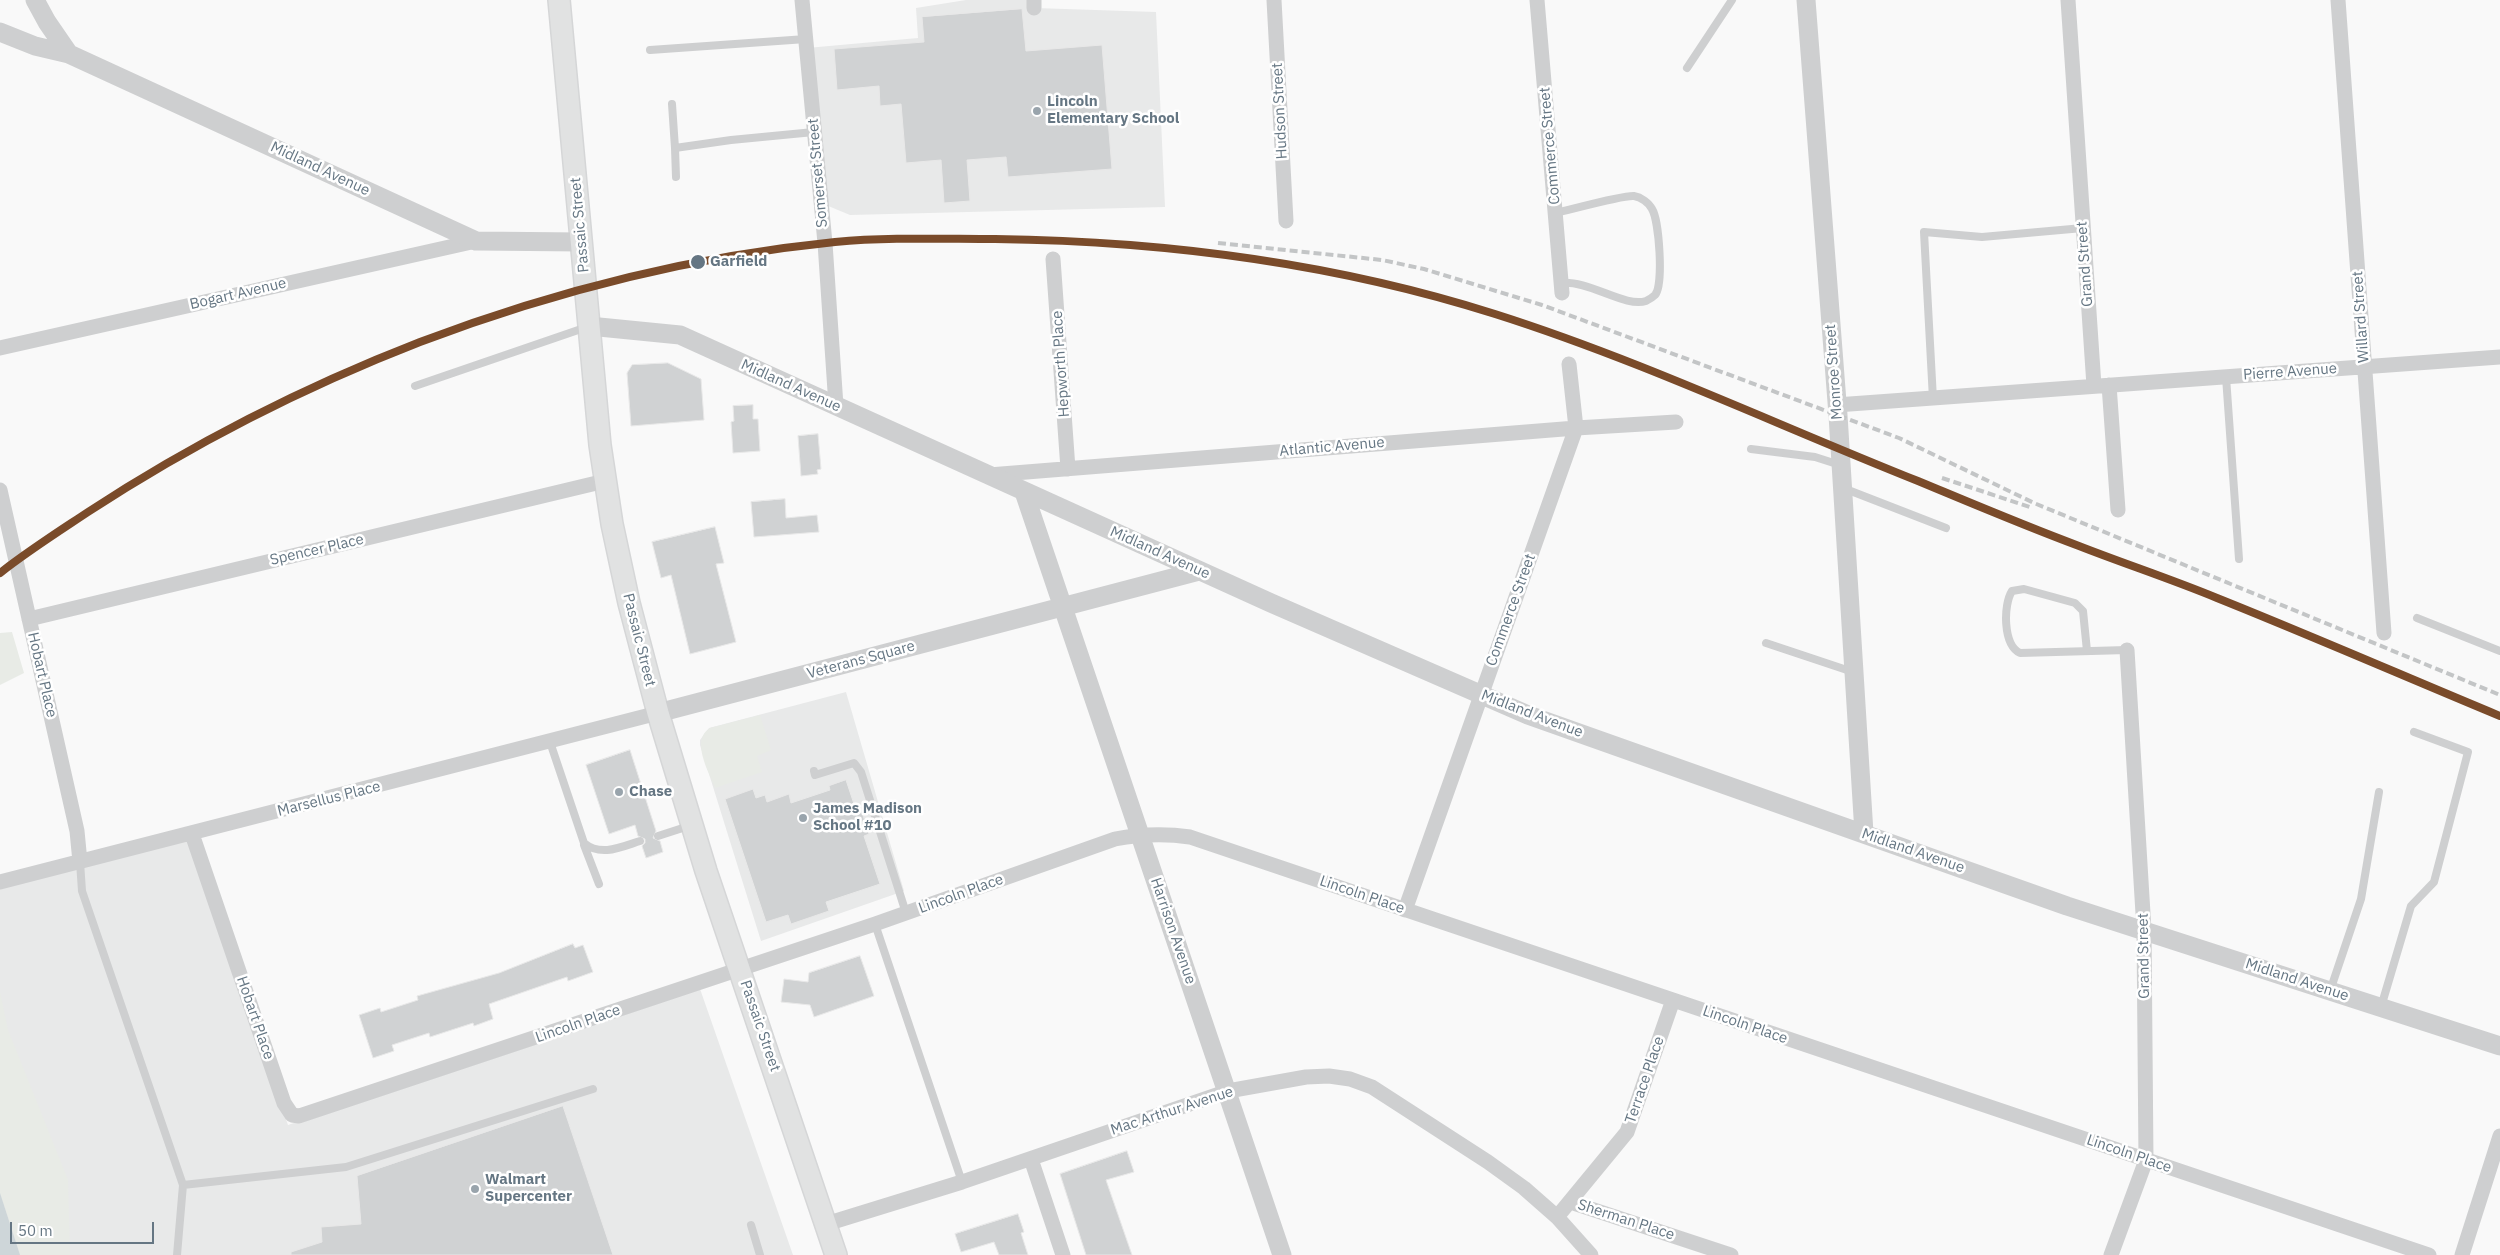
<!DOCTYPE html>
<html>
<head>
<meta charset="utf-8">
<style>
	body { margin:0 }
	#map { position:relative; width:2500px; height:1255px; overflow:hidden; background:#f9f9f9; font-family:"IBM Plex Sans",sans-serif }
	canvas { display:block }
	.scale { position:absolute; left:10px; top:1222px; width:144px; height:22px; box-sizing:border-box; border:2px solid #657683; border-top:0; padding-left:6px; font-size:15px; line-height:18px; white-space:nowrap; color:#657683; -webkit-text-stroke:4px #fff; paint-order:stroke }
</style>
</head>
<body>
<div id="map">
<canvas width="2500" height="1255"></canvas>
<div class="scale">50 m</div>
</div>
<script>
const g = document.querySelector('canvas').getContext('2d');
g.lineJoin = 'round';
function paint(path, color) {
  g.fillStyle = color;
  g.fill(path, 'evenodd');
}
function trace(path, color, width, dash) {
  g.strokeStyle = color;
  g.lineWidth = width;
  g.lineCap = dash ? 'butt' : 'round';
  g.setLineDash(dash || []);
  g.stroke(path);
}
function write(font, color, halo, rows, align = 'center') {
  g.font = font + ' "IBM Plex Sans",sans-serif';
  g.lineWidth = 5;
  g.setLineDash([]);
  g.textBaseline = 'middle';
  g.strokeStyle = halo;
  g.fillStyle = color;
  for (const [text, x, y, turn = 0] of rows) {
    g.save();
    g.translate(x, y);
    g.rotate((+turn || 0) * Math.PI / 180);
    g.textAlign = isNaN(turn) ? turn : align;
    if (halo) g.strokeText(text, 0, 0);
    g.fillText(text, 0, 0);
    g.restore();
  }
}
paint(new Path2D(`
	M966 0H1034L1035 8 1156 12 1165 207 850 215 821 203 807 48 918 38 916 8Z
	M846 692 904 891 761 941 700 745V740L709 728Z
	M189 840 288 1125 699 986 793 1255H0V885Z`), '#e8e9e9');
paint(new Path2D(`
	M12 632 24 673 0 685V633Z
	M760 715 771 750 757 756 762 772 715 788C709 772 690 740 710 728Z
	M0 992 8 1030 68 1180 70 1255H20L0 1193Z`), '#e8ebe6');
paint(new Path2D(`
	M0 1193 20 1255H0Z`), '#ced6d9');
const building = new Path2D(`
	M1022 9 1026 51 1102 45 1112 169 1008 177 1006 157 967 160 970 201 944 203 941 160 906 163 901 104 880 106 879 86 837 90 834 49 924 42 922 17Z
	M668 363 701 379 704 420 631 426 627 373 632 365Z
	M753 405V419H758L760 451 733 453 731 422 734 421 733 406Z
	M818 434 821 469 817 470 818 474 801 476 798 436Z
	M785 499 786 518 817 515 819 532 754 537 751 502Z
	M715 527 724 563 716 564 736 642 690 654 671 575 661 578 652 542Z
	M630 750 656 831 653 838 660 841 663 852 646 858 642 846 645 843V839L638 836 635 825 609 834 586 765Z
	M846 780 856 810 861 809 869 834 864 836 880 884 826 902 829 911 791 924 788 915 766 922 725 799 753 789 756 798 765 795 767 802 789 794 791 803 830 790 829 786Z
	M573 944 575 948 583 945 593 972 568 981 567 977 489 1004 493 1019 474 1026 473 1023 430 1037 429 1033 392 1045 394 1051 373 1058 359 1015 380 1008 381 1012 418 1000 417 996 499 973Z
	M860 956 874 996 814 1017 810 1005 781 1002 784 979 808 982 809 973Z
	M563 1106 613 1255H291V1252L322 1242 321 1227 361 1224 357 1176Z
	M1127 1151 1134 1172 1106 1180 1132 1255H1086L1060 1174Z
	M1018 1214 1024 1232 1021 1233 1028 1255H999L994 1242 961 1252 955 1234Z`);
paint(building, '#d0d2d3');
trace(building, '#e8e8e8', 1);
const secondary = new Path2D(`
	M559 0 600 445 612 524 629 603 658 713 706 871 836 1255`);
trace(secondary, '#d5d6d7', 24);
trace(new Path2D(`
	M650 50 806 39
	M1687 68 1732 0
	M672 104 675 148 731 140 814 132
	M675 148 676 177
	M1555 213C1570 210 1622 195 1634 196 1641 197 1649 203 1652 209 1659 220 1664 285 1655 295 1653 297 1648 300 1646 301 1625 308 1589 280 1561 283
	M2226 377 2239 559
	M415 386 587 327
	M1933 399 1924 232 1982 237 2083 228
	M1751 449 1815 457 1840 465
	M1843 488 1946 528
	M2417 618 2500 651
	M1766 643 1853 672
	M2087 651 2083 611 2075 603 2024 589 2012 591C2003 605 2003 645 2020 653L2127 650
	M550 742 584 843C601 857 621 847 640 841
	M814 771 815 775 854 763 861 772 906 913
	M658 836 692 825
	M584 845 599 884
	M80 862 82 891 183 1185 346 1167 593 1089
	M875 924 962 1182
	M2330 991 2361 899 2379 792
	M2381 1007 2411 906 2434 882 2468 752 2414 732
	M751 1225 760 1255
	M177 1255 183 1185`), '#cecfd0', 8);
trace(new Path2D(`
	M802 0 825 243 836 406
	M1034 0V8
	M1274 0 1286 221
	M1537 0 1562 293
	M2068 0 2094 386
	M2338 0 2384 633
	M1053 259 1068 469
	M0 348 476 241
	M2109 385 2118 510
	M1836 405 2500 357
	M989 475 1576 428 1676 422
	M0 490 77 831 80 862
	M29 619 605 481
	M192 834 284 1103 292 1115 299 1116 875 924 1115 839C1141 834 1163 833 1190 837L2429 1255
	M0 882 658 713
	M1405 910 1576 428 1569 364
	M1031 1159 1063 1255
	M1570 1202 1731 1255
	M1557 1217 1627 1132 1673 1000
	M826 1224 962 1182 1228 1091 1306 1077 1329 1076 1350 1079 1372 1087 1488 1162 1524 1188 1557 1217 1591 1255
	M2111 1255 2146 1160 2144 930 2127 650
	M2462 1255 2500 1136`), '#cecfd0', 15);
trace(new Path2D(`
	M35 0 47 22 69 54
	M1806 0 1838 415 1864 833
	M0 32 35 46 69 54 476 241 581 242
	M589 326 680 335 1271 603 1528 715 2067 906 2500 1046
	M1024 492 1282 1255
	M658 713 1199 571`), '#cecfd0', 19);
trace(secondary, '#e1e2e2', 21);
trace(new Path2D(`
	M1218 243 1382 260 1424 269 1542 305 1899 438 2034 503 2500 695
	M1942 478 2030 507`), '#c3c5c6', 4, [8, 4]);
trace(new Path2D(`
	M0 573C28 551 58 532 88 512 192 444 304 387 420 342 552 292 694 256 835 242 888 237 941 239 995 239 1164 241 1334 263 1495 314 1640 360 1777 425 1918 481 1971 503 2025 526 2079 546 2125 564 2171 579 2217 598 2312 636 2406 677 2500 716`), '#7a4b2a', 8);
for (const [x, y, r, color] of [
	[1037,111,5,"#99a4ac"],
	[698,262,8,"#657683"],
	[619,792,5,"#99a4ac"],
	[803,818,5,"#99a4ac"],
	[475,1189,5,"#99a4ac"]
]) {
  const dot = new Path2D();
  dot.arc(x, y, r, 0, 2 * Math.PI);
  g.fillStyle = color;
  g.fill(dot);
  trace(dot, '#fff', 2);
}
write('bold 15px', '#657683', '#fff', [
	["Lincoln",1047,102],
	["Elementary School",1047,119],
	["Chase",629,792],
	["James Madison",813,809],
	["School #10",813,826],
	["Walmart",485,1180],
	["Supercenter",485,1197]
], 'left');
write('15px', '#657683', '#fff', [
	["Hudson Street",1280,111,-93],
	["Commerce Street",1550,146,-95],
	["Midland Avenue",320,169,25],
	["Somerset Street",818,173,-95],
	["Passaic Street",580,225,-95],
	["Grand Street",2085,264,-94],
	["Bogart Avenue",238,294,-13],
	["Willard Street",2361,317,-94],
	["Hepworth Place",1061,364,-94],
	["Monroe Street",1834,372,-94],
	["Pierre Avenue",2290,372,-4],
	["Midland Avenue",791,386,24],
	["Atlantic Avenue",1332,447,-5],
	["Spencer Place",317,550,-13],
	["Midland Avenue",1160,553,24],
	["Commerce Street",1511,610,-70],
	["Passaic Street",639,640,76],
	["Veterans Square",861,660,-15],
	["Hobart Place",42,675,77],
	["Midland Avenue",1532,714,21],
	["Marsellus Place",329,799,-14],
	["Midland Avenue",1913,851,19],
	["Lincoln Place",961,894,-20],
	["Lincoln Place",1362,895,19],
	["Harrison Avenue",1173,931,71],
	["Grand Street",2144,956,-91],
	["Midland Avenue",2297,980,18],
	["Hobart Place",255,1018,71],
	["Lincoln Place",578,1024,-19],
	["Lincoln Place",1745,1025,19],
	["Passaic Street",760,1026,71],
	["Terrace Place",1645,1080,-71],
	["Mac Arthur Avenue",1172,1111,-18],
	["Lincoln Place",2129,1154,19],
	["Sherman Place",1626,1220,18]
]);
write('bold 15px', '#657683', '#fff', [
	["Garfield",710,262]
], 'left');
</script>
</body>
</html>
